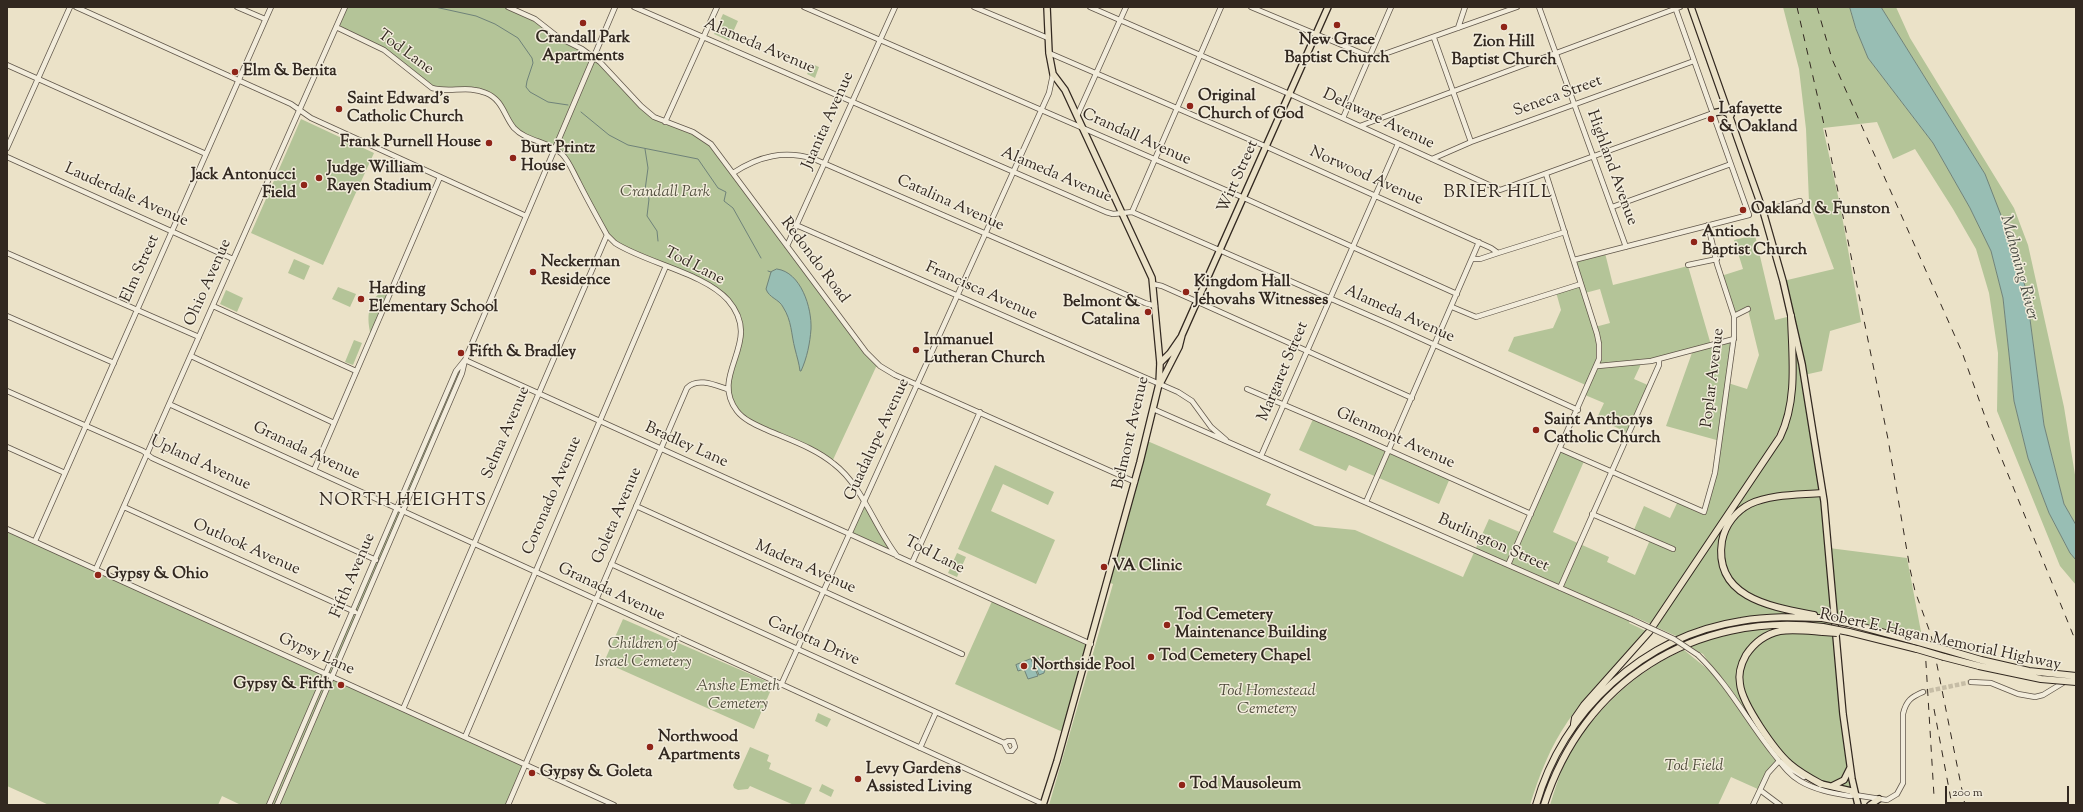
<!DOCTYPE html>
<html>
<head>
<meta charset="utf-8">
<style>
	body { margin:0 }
	#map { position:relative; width:2083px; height:812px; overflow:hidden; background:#ebe2c8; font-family:"Sorts Mill Goudy",serif }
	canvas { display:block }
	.frame { position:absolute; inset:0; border:8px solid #322820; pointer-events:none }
	.scale { position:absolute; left:1945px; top:786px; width:124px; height:18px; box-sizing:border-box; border:2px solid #322820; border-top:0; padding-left:5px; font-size:12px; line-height:14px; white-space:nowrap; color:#322820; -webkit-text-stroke:3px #f2ecdb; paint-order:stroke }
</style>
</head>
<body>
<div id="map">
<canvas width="2083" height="812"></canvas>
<div class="frame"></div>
<div class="scale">200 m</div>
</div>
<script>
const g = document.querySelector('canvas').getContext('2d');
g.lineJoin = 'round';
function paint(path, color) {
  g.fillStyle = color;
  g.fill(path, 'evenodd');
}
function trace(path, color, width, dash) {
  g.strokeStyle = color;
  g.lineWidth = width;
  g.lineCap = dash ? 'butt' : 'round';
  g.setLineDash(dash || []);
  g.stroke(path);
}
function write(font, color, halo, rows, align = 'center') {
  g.font = font + ' "Sorts Mill Goudy",serif';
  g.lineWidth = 3;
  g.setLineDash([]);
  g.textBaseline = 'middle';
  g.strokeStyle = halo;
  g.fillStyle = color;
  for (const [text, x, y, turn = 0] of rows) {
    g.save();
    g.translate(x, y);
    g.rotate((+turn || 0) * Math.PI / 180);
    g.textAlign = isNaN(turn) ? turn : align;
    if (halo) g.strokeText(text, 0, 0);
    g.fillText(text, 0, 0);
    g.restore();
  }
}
paint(new Path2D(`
	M345 7H508L528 15 594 57 646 111 708 140 866 352 880 366 876 367 832 462 742 416 727 389 741 336 734 310 715 289 619 245 607 235 562 154 519 132 504 109 485 92 436 90 391 55 336 27Z
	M1783 7H1850L1856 29 1868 58 1933 143 1970 208 1991 251 2003 298 2014 401 2028 458 2049 513 2070 553 2076 560V585L2060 566 1997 411 1998 353 1989 293 1976 249 1953 209 1915 149 1893 159 1877 122 1823 128 1840 205 1861 322 1830 331 1822 371 1804 375 1829 548 1907 558 1922 637 1915 641 1834 621 1855 795 1821 784 1779 761 1768 773 1760 790 1731 777 1718 805H1550C1554 792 1558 779 1563 767 1588 716 1633 672 1684 650L1721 680 1703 654 1684 645 1676 636 1656 627 1781 439 1786 414 1773 442 1651 624 1632 616 1629 623 1646 631C1621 661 1590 688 1568 721 1550 747 1539 776 1530 805H1049L1113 584 1108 582 1145 440 1271 494 1266 505 1315 526 1355 530 1463 577 1489 519 1522 533 1560 449 1585 459 1553 532 1609 557 1607 562 1635 575 1650 540 1633 532 1644 506 1670 518 1678 501 1704 512 1715 473 1720 441 1666 426 1693 350 1642 362 1634 379 1650 386 1628 433 1597 418 1604 403 1585 395 1588 386 1508 351 1514 337 1553 328 1561 310 1556 292 1581 284 1574 260 1605 253 1613 285 1688 266 1711 345 1734 339 1728 383 1747 389 1759 355 1748 310 1734 316 1721 276 1743 269 1734 240 1755 235 1775 320 1791 316 1783 281 1834 269 1809 202 1806 129 1799 69ZM1600 289 1610 323 1595 327 1585 293Z
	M1881 7H1896L1910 38 2014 208 2028 245 2064 407 2076 481V525L2064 504 2044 425 2026 289 1985 174Z
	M723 14 738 21 729 41 714 34Z
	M812 64 819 67 815 78 807 74Z
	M301 119 374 153 323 265 251 233Z
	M294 259 310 266 304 280 288 273Z
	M393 285 371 336C365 312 369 296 393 285Z
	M338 287 356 294 350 307 332 299Z
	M226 290 243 298 237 312 220 304Z
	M354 340 362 343 353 365 345 362Z
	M465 360 462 373 332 676 525 764 508 805H241L222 796 218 805H49L7 786V529L326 674 456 371Z
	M1314 417 1450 478 1439 504 1349 465 1346 471 1299 450Z
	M995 465 1054 492 1048 505 1003 484 991 511 1055 540 1036 584 958 549Z
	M864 502 897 556 849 534Z
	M957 553 966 557 957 577 948 573Z
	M993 599 1091 644 1065 733 955 684Z
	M623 619 766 681 770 692 754 729 604 662Z
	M818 713 831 719 827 727 815 721Z
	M750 747 769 755 767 761 771 763 769 769 812 788 804 805H794L750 786 748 789 738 790 734 788 733 785Z
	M822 784 834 790 831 797 819 791Z`), '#b4c498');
const water = new Path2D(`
	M1850 7H1881L1985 174 2004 223 2026 289 2044 425 2064 504 2076 525V560L2070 553 2049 513 2028 458 2014 401 2003 298 1991 251 1970 208 1933 143 1868 58 1856 29Z
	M777 269C801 272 812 308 811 329 810 343 807 358 801 371H800C799 363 797 357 795 349 791 334 792 321 783 307 779 299 769 298 766 289L771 272Z
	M1037 658 1041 659 1047 667 1045 668 1044 673 1039 675 1034 662Z
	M1031 659 1038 676 1028 679 1024 669 1018 671 1016 665Z`);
paint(water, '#98beb4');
trace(water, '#6f8279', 1);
trace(new Path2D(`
	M435 7 476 16 495 24 518 38 532 58 533 63 527 81 526 87 530 92 548 102 568 105
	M581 112 609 135 628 145 698 159 718 188 726 192 724 201 733 208 761 258
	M645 149 648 168 645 190 649 199 647 216 657 231 658 241
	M768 271 771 272`), '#6f8279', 1);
trace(new Path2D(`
	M1923 692 1971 682`), '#c6bda6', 4.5, [4.5, 2]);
const minor = new Path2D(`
	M76 7 291 104 311 118 526 216
	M237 7 265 19
	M508 7 535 19 558 37 582 49 600 62 641 106 654 117 693 132 711 144 866 352 880 366 895 375 1135 482
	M634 7 1106 212 1113 214 1132 212 1391 325 1578 410
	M804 7 1244 198 1457 294
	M974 7 1048 38
	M1090 7 1294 96 1500 190 1713 113
	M1251 7 1373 58 1517 7
	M1539 7 1626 247
	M336 27 384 50 432 88C450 93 468 85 486 93 503 100 504 116 514 128 527 142 549 141 562 154 569 161 573 172 578 181 587 199 597 217 607 235L615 243C646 263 704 273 728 300 765 343 708 373 737 411 744 420 756 425 767 430 790 440 815 448 834 464 862 485 875 528 897 556L1091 644
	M1458 28 1465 7
	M1434 38 1471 142
	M1049 53 1267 147 1491 248 1498 253 1565 232
	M7 65 206 154
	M1077 116 1126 7
	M1343 118 1391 7
	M665 122 717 7
	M1360 126 1680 7
	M7 148 70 7
	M7 157 233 259
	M1432 159 1471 142 1694 61
	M733 173C759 156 784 150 814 159L1145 303 1155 306
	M1612 207 1731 164
	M1763 211 1800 201
	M1132 212 1221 7
	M796 225 1178 392 1192 401 1211 427 1226 440
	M787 246 895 7
	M7 253 199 337
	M1473 259H1480L1498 253
	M1574 260 1749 215 1675 7
	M1688 265 1717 259
	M1153 284 1162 286 1198 302 1412 398
	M213 306 356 371
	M1452 307 1476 317 1581 284
	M7 316 114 363
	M1734 316 1748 309
	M191 356 334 423
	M465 360 896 555
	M1598 366 1651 361 1734 339
	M1247 389 1357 436 1531 514
	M7 391 143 451 152 458 376 560
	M169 404 1043 804
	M1153 409 1631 619
	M7 447 65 473
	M1560 449 1704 512 1715 473 1734 336V316L1717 264 1708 225
	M1261 456 1398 144
	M314 470 440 177
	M1366 502 1479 242
	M636 506 962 654
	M124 507 355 612
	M1592 514 1673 549
	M7 529 614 805
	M35 541 271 7
	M912 563 980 412
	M611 564 1004 743 1008 741H1013L1015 747 1012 751H1008L1004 743
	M1508 565 1599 359V344L1597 334 1546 174
	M96 569 345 7
	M1560 588 1659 365V359
	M1698 655C1728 684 1747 720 1773 753 1781 763 1788 774 1800 781 1815 790 1833 793 1850 796L1855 795 1887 800 1897 794 1903 783V714C1906 701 1911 697 1923 692
	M1971 682 1991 683 2018 694 2035 697 2043 695 2066 681
	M781 685 1049 93 1053 74
	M403 709 607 235
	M465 737 666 266
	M920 748 936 712
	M1779 761 1804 777
	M1760 790 1780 805
	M269 805 456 371 464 361
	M277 805 462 373 465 360 615 7
	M508 805 687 388C697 377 715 385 727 389
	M1753 805 1768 773 1779 761`);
const major = new Path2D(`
	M1691 7 1763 211 1783 281 1802 364 1824 501 1843 714 1852 779 1858 805
	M1713 113 1723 111 1731 115
	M1160 363 1170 353 1181 337
	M1160 384 1179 347 1182 335 1328 7
	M1821 784 1851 791 1855 795
	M1832 786 1844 780 1850 768
	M1043 805 1057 761 1140 462 1159 384 1160 363 1152 278 1065 90 1053 74 1049 53 1047 7
	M1870 805 1879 799`);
const highway = new Path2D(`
	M1814 615C1772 607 1713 598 1722 541 1725 525 1736 511 1750 504 1771 494 1800 495 1822 493
	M1848 623 1915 641
	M1849 632 1917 649
	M1947 650 1981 660
	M1944 657 1979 666
	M1574 724 1575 718 1584 705 1649 632 1780 437C1798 400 1792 356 1791 316
	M1821 784C1810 778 1799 772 1790 764 1775 751 1742 704 1740 684 1738 674 1741 664 1746 655 1754 643 1766 634 1780 631 1794 629 1809 631 1823 632
	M1536 805C1563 711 1643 636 1741 621 1768 616 1795 617 1822 618
	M1544 805C1583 682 1694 611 1823 627`);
trace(minor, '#60564a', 6);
trace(major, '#322820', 8);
trace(highway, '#322820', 8);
trace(minor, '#f2ecdb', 4.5);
trace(major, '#ebe2c8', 5.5);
trace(highway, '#ebe2c8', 6);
trace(new Path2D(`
	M1797 7 1828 142 1888 439 1910 569 1915 591 1931 635 1965 805
	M1817 7 1832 59 1962 352 1988 425 2076 642
	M1925 647 1934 796
	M1934 709 1952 805`), '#322820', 1, [7, 7]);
const minorBridge = new Path2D(`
	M1631 619 1674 639 1698 655`);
const highwayBridge = new Path2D(`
	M1822 618 1848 623
	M1823 627 1849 632
	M1823 632 1837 633
	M1915 641 1947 650
	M1917 649 1944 657
	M1981 660 2029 671 2076 676
	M1979 666 2041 679 2076 682`);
trace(minorBridge, '#60564a', 6, []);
trace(highwayBridge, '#322820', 8, []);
trace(minorBridge, '#f2ecdb', 4.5);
trace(highwayBridge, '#ebe2c8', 6);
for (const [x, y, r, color] of [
	[583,23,4,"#8f2418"],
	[1337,25,4,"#8f2418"],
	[1504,27,4,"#8f2418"],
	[235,72,4,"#8f2418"],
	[1190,106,4,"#8f2418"],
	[339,109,4,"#8f2418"],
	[1711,119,4,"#8f2418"],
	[489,143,4,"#8f2418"],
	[513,158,4,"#8f2418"],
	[319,178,4,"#8f2418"],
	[304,185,4,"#8f2418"],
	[1743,210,4,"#8f2418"],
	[1694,242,4,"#8f2418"],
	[533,272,4,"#8f2418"],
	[1186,292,4,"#8f2418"],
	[361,299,4,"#8f2418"],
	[1148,312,4,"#8f2418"],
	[916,350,4,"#8f2418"],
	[461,353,4,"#8f2418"],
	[1536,430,4,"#8f2418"],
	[1104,567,4,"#8f2418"],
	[98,575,4,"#8f2418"],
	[1167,625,4,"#8f2418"],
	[1151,657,4,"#8f2418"],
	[1024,666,4,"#8f2418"],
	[341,685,4,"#8f2418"],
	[650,747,4,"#8f2418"],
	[532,773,4,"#8f2418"],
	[858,779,4,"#8f2418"],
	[1182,785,4,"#8f2418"]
]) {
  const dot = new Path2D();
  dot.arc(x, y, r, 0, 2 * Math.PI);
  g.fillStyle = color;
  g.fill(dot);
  trace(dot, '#f2ecdb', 1.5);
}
write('bold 16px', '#322820', '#f2ecdb', [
	["Crandall Park",583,39,"center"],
	["Apartments",583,57,"center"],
	["New Grace",1337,41,"center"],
	["Baptist Church",1337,59,"center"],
	["Zion Hill",1504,43,"center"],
	["Baptist Church",1504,61,"center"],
	["Elm & Benita",243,72],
	["Original",1198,97],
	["Church of God",1198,115],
	["Saint Edward's",347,100],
	["Catholic Church",347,118],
	["Lafayette",1719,110],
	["& Oakland",1719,128],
	["Frank Purnell House",481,143,"right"],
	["Burt Printz",521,149],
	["House",521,167],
	["Judge William",327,169],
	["Rayen Stadium",327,187],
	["Jack Antonucci",296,176,"right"],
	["Field",296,194,"right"],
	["Oakland & Funston",1751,210],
	["Antioch",1702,233],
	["Baptist Church",1702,251],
	["Neckerman",541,263],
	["Residence",541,281],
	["Kingdom Hall",1194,283],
	["Jehovahs Witnesses",1194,301],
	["Harding",369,290],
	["Elementary School",369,308],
	["Belmont &",1140,303,"right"],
	["Catalina",1140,321,"right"],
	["Immanuel",924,341],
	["Lutheran Church",924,359],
	["Fifth & Bradley",469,353],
	["Saint Anthonys",1544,421],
	["Catholic Church",1544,439],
	["VA Clinic",1112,567],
	["Gypsy & Ohio",106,575],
	["Tod Cemetery",1175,616],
	["Maintenance Building",1175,634],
	["Tod Cemetery Chapel",1159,657],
	["Northside Pool",1032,666],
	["Gypsy & Fifth",333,685,"right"],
	["Northwood",658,738],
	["Apartments",658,756],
	["Levy Gardens",866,770],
	["Assisted Living",866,788],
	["Gypsy & Goleta",540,773],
	["Tod Mausoleum",1190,785]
], 'left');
write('16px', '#322820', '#f2ecdb', [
	["Alameda Avenue",759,47,23],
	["Tod Lane",405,53,36],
	["Seneca Street",1558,97,-20],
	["Delaware Avenue",1378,120,25],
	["Juanita Avenue",829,121,-66],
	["Crandall Avenue",1136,138,24],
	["Highland Avenue",1611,168,70],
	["Alameda Avenue",1056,176,23],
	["Wirt Street",1239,177,-66],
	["Norwood Avenue",1366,177,24],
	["Lauderdale Avenue",126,196,24],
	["Catalina Avenue",950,204,24],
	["Redondo Road",814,261,53],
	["Tod Lane",694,267,27],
	["Elm Street",141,269,-66],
	["Ohio Avenue",209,283,-66],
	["Francisca Avenue",981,292,24],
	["Alameda Avenue",1399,315,24],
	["Margaret Street",1284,372,-67],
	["Poplar Avenue",1714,378,-83],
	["Selma Avenue",507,433,-67],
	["Belmont Avenue",1132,433,-77],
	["Glenmont Avenue",1395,439,24],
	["Guadalupe Avenue",878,440,-65],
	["Bradley Lane",686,446,24],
	["Granada Avenue",306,452,25],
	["Upland Avenue",200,464,25],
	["Coronado Avenue",553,496,-67],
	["Goleta Avenue",618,516,-67],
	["Burlington Street",1493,544,24],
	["Outlook Avenue",246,548,24],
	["Tod Lane",934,556,27],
	["Madera Avenue",805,568,24],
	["Fifth Avenue",354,576,-67],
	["Granada Avenue",611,593,25],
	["Robert E. Hagan Memorial Highway",1940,641,12],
	["Carlotta Drive",813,642,24],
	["Gypsy Lane",316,655,24]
]);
write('italic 16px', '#524f3e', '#f2ecdb', [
	["Crandall Park",665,193],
	["Children of",643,645],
	["Israel Cemetery",643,663],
	["Anshe Emeth",738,687],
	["Cemetery",738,705],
	["Tod Homestead",1267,692],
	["Cemetery",1267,710],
	["Tod Field",1694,767]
]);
write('italic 17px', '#4c4e45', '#f2ecdb', [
	["Mahoning River",2018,268,75]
]);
g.letterSpacing = '1px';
write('18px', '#322820', '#f2ecdb', [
	["BRIER HILL",1498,194],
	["NORTH HEIGHTS",403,502]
]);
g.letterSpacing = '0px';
</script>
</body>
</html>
